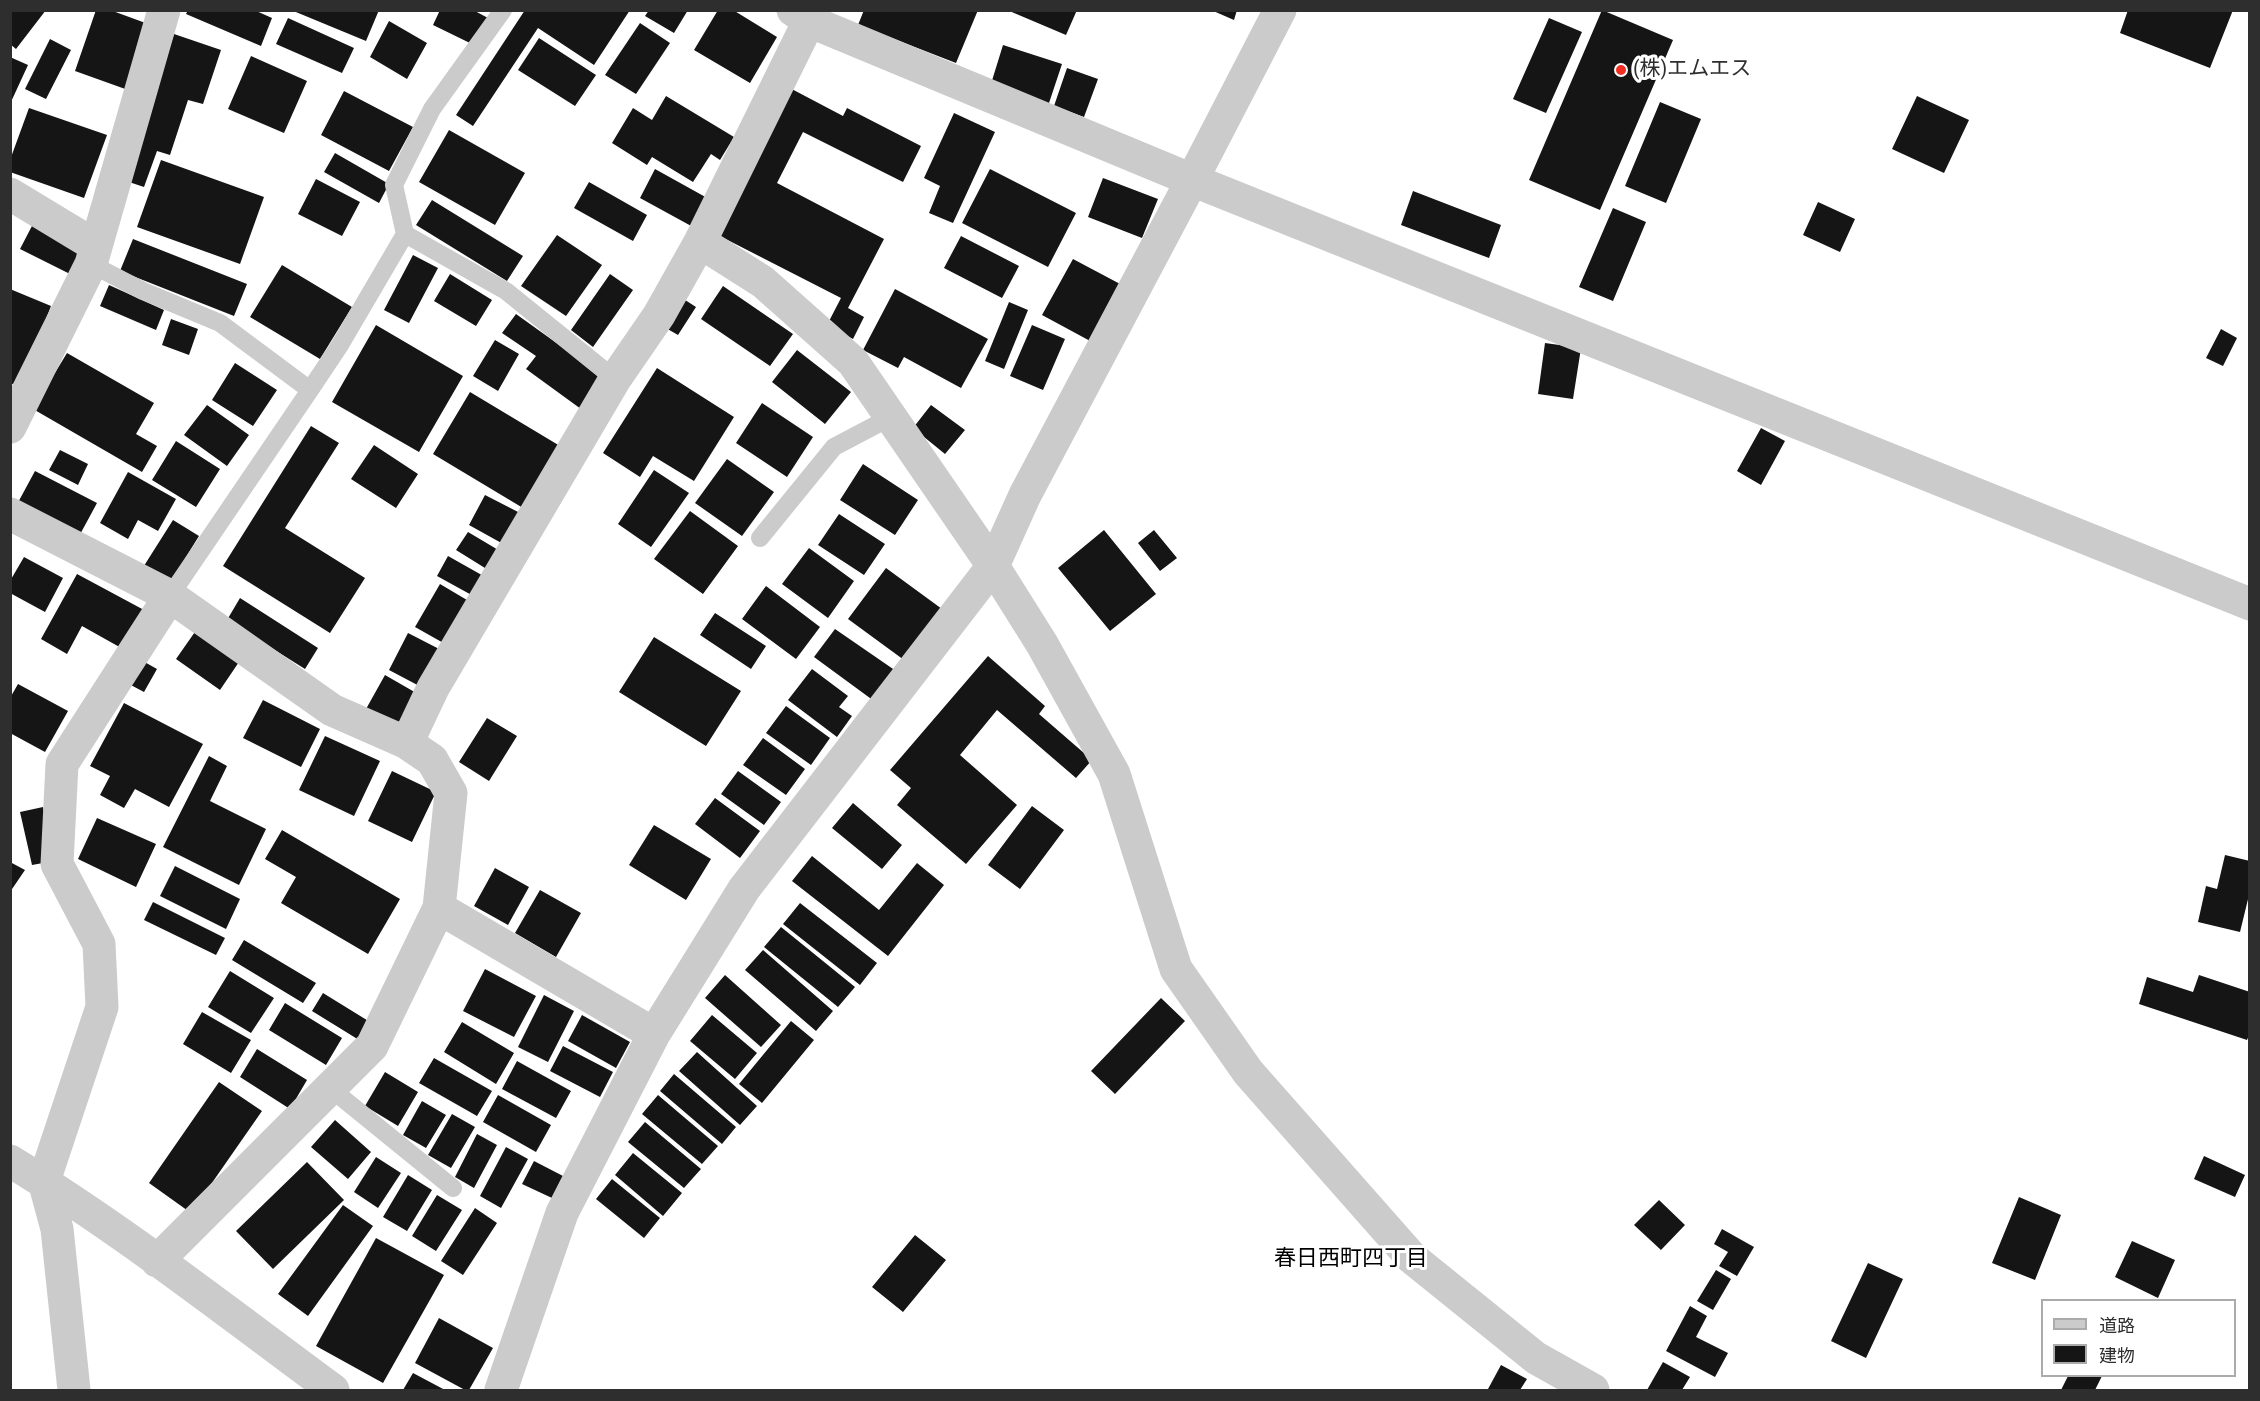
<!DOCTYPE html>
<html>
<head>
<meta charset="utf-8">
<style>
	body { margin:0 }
	#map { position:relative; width:2260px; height:1401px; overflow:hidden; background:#fff; font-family:"Roboto Condensed","Noto Sans JP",sans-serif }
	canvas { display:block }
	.frame { position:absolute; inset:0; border:12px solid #2e2e2e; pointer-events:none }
	.legend { position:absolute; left:2041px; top:1299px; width:195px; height:78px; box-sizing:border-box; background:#fff; border:2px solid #ababab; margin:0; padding:8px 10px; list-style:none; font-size:18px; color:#2e2e2e }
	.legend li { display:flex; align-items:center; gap:12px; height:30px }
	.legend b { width:30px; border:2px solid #ababab }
</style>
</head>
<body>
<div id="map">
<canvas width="2260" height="1401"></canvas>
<div class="frame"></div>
<ul class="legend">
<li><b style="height:8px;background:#cbcbcb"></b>道路</li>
<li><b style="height:16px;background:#151515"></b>建物</li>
</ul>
</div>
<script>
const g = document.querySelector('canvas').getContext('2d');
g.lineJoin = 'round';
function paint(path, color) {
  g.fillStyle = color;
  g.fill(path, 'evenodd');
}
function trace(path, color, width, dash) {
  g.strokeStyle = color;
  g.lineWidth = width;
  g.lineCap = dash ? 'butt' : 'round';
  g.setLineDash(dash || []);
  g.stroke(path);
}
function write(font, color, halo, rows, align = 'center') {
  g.font = font + ' "Roboto Condensed","Noto Sans JP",sans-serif';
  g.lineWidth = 6;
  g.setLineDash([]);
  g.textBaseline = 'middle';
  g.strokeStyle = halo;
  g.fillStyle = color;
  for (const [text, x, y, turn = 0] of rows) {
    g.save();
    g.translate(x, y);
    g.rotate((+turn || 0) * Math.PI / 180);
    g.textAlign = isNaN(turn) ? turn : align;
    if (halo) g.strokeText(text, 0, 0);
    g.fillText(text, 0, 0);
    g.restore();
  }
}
paint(new Path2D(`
	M10 10H46L16 49 10 44Z
	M96 10H110L151 25 128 90 75 71Z
	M188 10H254L272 18 261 46 186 14Z
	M291 10H379L366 41Z
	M440 10H473L488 18 474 45 433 25Z
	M525 10H630L594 65 538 28 473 126 456 115Z
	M649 10H688L674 33 645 16Z
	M718 10H733L777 37 750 83 694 50Z
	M864 10H978L956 63 858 25Z
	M1007 10H1077L1066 35Z
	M1211 10H1237L1234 20Z
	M1602 10 1673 40 1600 210 1529 180Z
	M2128 10H2233L2210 68 2120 33Z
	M288 18 354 48 342 73 276 44Z
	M1549 18 1582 32 1546 113 1513 99Z
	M389 21 427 43 407 79 370 57Z
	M640 23 670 43 636 94 605 75Z
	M174 34 221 50 203 104 188 100 170 155 157 151 144 187 126 181Z
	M539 38 596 75 575 106 518 70Z
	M50 39 71 50 46 99 25 89Z
	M1003 45 1062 64 1048 106 990 87Z
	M251 56 307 81 284 133 228 109Z
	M10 57 28 65 10 104Z
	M1067 68 1098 79 1084 117 1054 106Z
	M786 86 843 116 847 108 921 146 903 182 803 132 777 183 884 239 848 308 864 317 853 339 827 325 841 298 712 232Z
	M344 91 413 127 389 171 321 135Z
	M666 96 734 137 720 160 711 154 693 182 652 157 647 165 612 143 633 108 652 120Z
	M1917 96 1969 120 1944 173 1892 149Z
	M1660 102 1701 119 1666 203 1625 186Z
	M29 108 107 135 84 198 10 172V160Z
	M954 113 995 132 953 223 929 213 940 186 924 178Z
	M449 130 525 173 495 225 419 182Z
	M335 153 389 184 379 203 324 172Z
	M161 160 264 197 240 264 137 227Z
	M655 169 709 199 693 227 640 198Z
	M990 169 1076 213 1048 267 962 223Z
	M1103 178 1158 199 1142 238 1088 217Z
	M316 179 360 202 342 236 298 214Z
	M589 182 647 215 633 241 574 208Z
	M1413 191 1501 225 1489 258 1401 225Z
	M432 200 523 256 507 281 416 225Z
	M1818 202 1855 219 1840 252 1803 235Z
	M1613 208 1646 222 1613 301 1579 287Z
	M33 224 87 251 74 276 20 249Z
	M557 235 602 265 566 316 521 286Z
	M961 236 1019 266 1002 298 944 268Z
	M133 239 247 284 234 316 120 271Z
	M413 255 438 268 409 323 384 310Z
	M1073 259 1122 285 1092 342 1042 315Z
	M282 265 352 307 320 359 250 317Z
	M450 274 492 300 476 326 434 301Z
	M610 274 633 290 593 347 571 330Z
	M109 285 164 310 156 330 100 306Z
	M723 286 793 334 770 366 701 319Z
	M10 289 51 306 20 387 10 383Z
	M895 289 988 339 961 388 904 357 898 368 863 350Z
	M682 298 696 307 678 335 664 327Z
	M1009 302 1028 310 1004 369 985 361Z
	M516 314 604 377 581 409 526 369 536 356 502 333Z
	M171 319 198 329 189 355 162 345Z
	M376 325 463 376 419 452 332 402Z
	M1032 325 1065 339 1043 390 1010 376Z
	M2221 329 2237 338 2223 366 2206 358Z
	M495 340 519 354 498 391 473 376Z
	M1545 343 1581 348 1573 399 1538 394Z
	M797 350 851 392 825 424 772 382Z
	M67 353 154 403 136 434 157 446 142 472 33 409Z
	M235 363 277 390 253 426 212 400Z
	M657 368 734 417 694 481 653 456 640 477 603 453Z
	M470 392 560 446 523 508 433 454Z
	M762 403 813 437 787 477 736 443Z
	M207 405 249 435 227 466 184 435Z
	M931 405 965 430 945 454 913 428Z
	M311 426 339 443 285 528 365 578 330 633 223 566Z
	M1761 428 1785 441 1761 485 1737 471Z
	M176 441 220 469 196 507 152 480Z
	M374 445 418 474 396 508 351 479Z
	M60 450 88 464 78 485 49 470Z
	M727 459 774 492 742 536 695 503Z
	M863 464 918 500 895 535 840 500Z
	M654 470 689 493 651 547 618 524Z
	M35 471 97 503 77 540 15 508Z
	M128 472 176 499 158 531 138 520 128 539 100 523Z
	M485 495 522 514 505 545 469 525Z
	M690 511 738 546 703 594 654 559Z
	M839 514 885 544 864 575 818 545Z
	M173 520 199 536 168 586 142 569Z
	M1104 530 1156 594 1110 631 1058 568Z
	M1154 530 1177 558 1160 571 1138 543Z
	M468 532 505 554 493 573 456 550Z
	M809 548 854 581 828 618 782 584Z
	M448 556 487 578 477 598 437 576Z
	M24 557 63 578 45 612 10 593V581Z
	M886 568 942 609 904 660 848 619Z
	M77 574 144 610 123 649 82 626 67 654 41 639Z
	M440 584 472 603 447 645 415 627Z
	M766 586 820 627 796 659 742 619Z
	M240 598 318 648 305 669 227 620Z
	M715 613 766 646 751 669 700 635Z
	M197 629 241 659 220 690 176 659Z
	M835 629 896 671 874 701 814 657Z
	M408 633 445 652 425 689 389 670Z
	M654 637 741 691 706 746 619 692Z
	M988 656 1045 706 1039 714 1092 760 1076 778 997 710 960 755 1017 805 966 864 897 805 911 788 890 770Z
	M141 660 157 669 144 692 127 683Z
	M812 669 848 696 839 707 852 716 837 737 788 700Z
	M385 675 418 694 400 728 366 709Z
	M18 684 68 711 45 752 10 733V698Z
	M263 700 320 729 301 767 243 738Z
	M124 703 203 744 169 807 135 789 124 808 100 795 110 776 90 766Z
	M786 706 830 738 811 765 766 733Z
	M487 718 517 736 489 781 459 762Z
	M325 736 380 761 354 816 299 790Z
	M763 738 805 769 786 795 743 765Z
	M209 756 227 766 210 801 266 829 239 885 163 847Z
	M392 771 436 792 412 842 368 821Z
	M738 771 781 802 764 825 721 794Z
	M715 798 760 831 740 858 695 824Z
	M853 803 902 845 882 869 832 828Z
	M1032 806 1064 830 1020 889 988 865Z
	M43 807 54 861 32 865 20 812Z
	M97 818 156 844 136 887 78 859Z
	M654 825 711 859 686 900 629 865Z
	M282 830 400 899 368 954 281 903 296 877 265 859Z
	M2225 855 2250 861V891L2240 932 2198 922 2206 886 2217 889Z
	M812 856 879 910 917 863 944 885 888 956 792 881Z
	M10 862 25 870 10 892Z
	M175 866 240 899 226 929 160 896Z
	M495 868 529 887 508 925 474 906Z
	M540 890 581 913 556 957 515 933Z
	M153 902 225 938 216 955 144 920Z
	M800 903 877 963 860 985 783 924Z
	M781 927 855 987 838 1007 764 947Z
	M244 940 316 983 303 1003 232 960Z
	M763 950 833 1011 816 1031 745 970Z
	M485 969 536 996 514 1037 463 1011Z
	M230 971 274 998 251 1033 208 1007Z
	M725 975 781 1025 761 1047 705 998Z
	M2199 975 2250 992V1033L2247 1040 2139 1004 2147 977 2193 992Z
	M323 993 370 1022 359 1040 312 1011Z
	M544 995 574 1011 548 1062 518 1047Z
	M1161 998 1185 1021 1115 1094 1091 1071Z
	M285 1003 342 1038 326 1065 269 1030Z
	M202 1012 251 1040 231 1073 183 1044Z
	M582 1015 630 1042 616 1068 568 1041Z
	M712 1015 757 1053 735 1079 690 1041Z
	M791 1021 814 1040 762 1103 739 1084Z
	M462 1022 514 1053 496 1084 444 1052Z
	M563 1046 613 1072 600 1097 550 1071Z
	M257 1049 307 1080 290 1109 240 1077Z
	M697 1052 757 1106 740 1125 679 1071Z
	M434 1058 492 1091 477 1116 419 1083Z
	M517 1061 571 1091 556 1118 502 1089Z
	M385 1072 418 1092 398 1126 365 1106Z
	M674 1074 736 1127 722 1144 660 1091Z
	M219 1082 262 1111 191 1213 149 1183Z
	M498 1095 551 1125 536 1152 483 1122Z
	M658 1095 718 1146 702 1164 642 1114Z
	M422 1101 446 1115 426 1148 403 1135Z
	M452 1114 475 1127 451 1168 428 1155Z
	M335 1120 371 1152 348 1179 311 1147Z
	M645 1122 701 1169 684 1188 628 1142Z
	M477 1134 497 1145 474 1188 455 1177Z
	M506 1147 528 1159 501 1208 480 1196Z
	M633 1153 682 1193 663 1216 615 1175Z
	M2204 1156 2245 1175 2235 1197 2194 1179Z
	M376 1157 401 1173 378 1208 354 1192Z
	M534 1161 563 1176 552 1198 522 1184Z
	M307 1162 344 1200 273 1269 236 1231Z
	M408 1175 432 1190 407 1231 383 1217Z
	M612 1179 660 1218 644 1238 596 1199Z
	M437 1195 462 1210 436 1251 412 1236Z
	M2019 1197 2061 1215 2035 1280 1992 1263Z
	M1659 1200 1685 1225 1661 1250 1634 1225Z
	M343 1205 373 1226 308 1316 278 1294Z
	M475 1208 497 1223 463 1275 441 1261Z
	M1722 1229 1754 1247 1737 1276 1719 1266 1728 1252 1714 1244Z
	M915 1235 946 1260 903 1312 872 1287Z
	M376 1238 444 1275 383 1383 316 1346Z
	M2132 1241 2175 1260 2158 1298 2115 1277Z
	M1868 1263 1903 1279 1866 1358 1831 1341Z
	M1716 1270 1731 1279 1713 1310 1697 1301Z
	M1690 1306 1707 1316 1696 1337 1728 1353 1715 1377 1666 1351Z
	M439 1318 493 1348 469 1390H465L415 1363Z
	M1663 1362 1690 1377 1682 1390H1647Z
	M1501 1365 1527 1379 1520 1390H1491L1488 1389Z
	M413 1373 445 1390H403Z
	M2068 1376H2102L2095 1390H2061Z`), '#151515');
trace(new Path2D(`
	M405 234 506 291 615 379
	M91 264 143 291 220 323 310 390 170 596
	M310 390 340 345 405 234 394 185 432 109 503 10
	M760 538 834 447 891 417
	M330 1088 453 1188`), '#cbcbcb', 18);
trace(new Path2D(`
	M793 10 809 21 1192 180 2250 604
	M10 194 96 246
	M700 242 763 282 853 362 993 566 1042 644 1114 774 1176 969 1248 1072 1412 1258 1536 1358 1593 1390
	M10 427 91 264 164 10
	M10 514 170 596 332 710 407 743
	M439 908 654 1034
	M10 1161C123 1230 227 1312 333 1390
	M157 1261 372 1046 439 908 451 793 432 760 407 743 433 688 615 379 659 315 700 242 809 21
	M74 1390 57 1229 44 1181 102 1007 99 944 57 864 62 764 170 596
	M501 1390 562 1213 654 1034 744 889 993 566 1025 495 1192 180`), '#cbcbcb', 33);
trace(new Path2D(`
	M1192 180 1280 10`), '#cbcbcb', 33);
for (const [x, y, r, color] of [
	[1621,70,6,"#f22e23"]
]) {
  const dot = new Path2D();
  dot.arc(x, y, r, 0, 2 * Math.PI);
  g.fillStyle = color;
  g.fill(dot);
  trace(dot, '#fff', 2);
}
write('21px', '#2e2e2e', '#fff', [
	["(株)エムエス",1633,70]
], 'left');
write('22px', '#000', '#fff', [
	["春日西町四丁目",1351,1259]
]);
</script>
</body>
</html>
